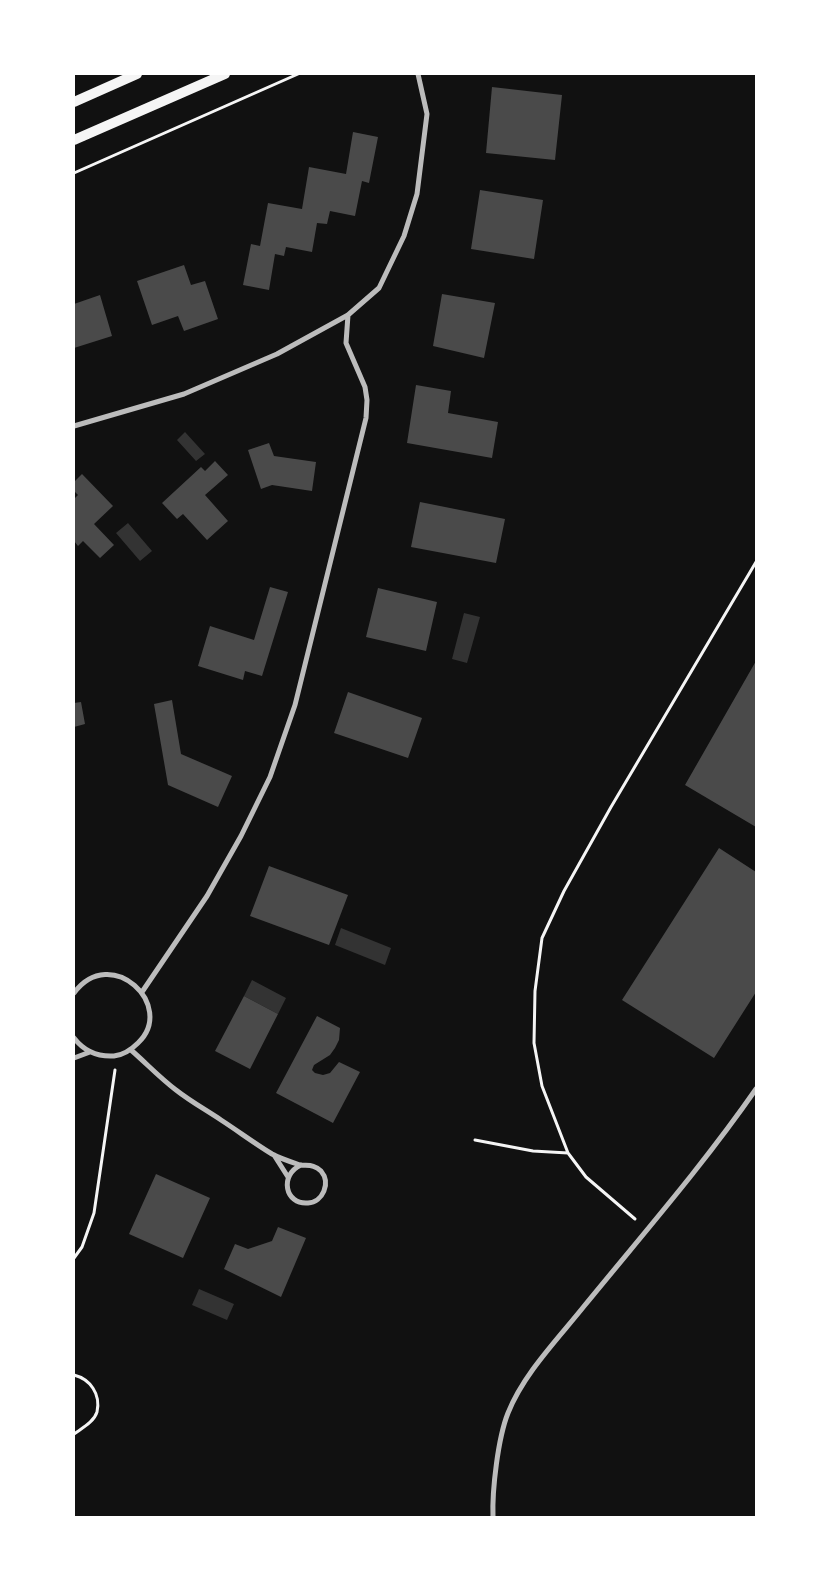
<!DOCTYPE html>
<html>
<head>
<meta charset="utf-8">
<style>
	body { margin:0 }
	#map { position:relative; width:830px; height:1591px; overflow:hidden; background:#111; font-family:Mulish,sans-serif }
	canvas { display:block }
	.frame { position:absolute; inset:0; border:75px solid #fff; pointer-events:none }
</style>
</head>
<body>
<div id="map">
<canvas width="830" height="1591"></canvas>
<div class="frame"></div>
</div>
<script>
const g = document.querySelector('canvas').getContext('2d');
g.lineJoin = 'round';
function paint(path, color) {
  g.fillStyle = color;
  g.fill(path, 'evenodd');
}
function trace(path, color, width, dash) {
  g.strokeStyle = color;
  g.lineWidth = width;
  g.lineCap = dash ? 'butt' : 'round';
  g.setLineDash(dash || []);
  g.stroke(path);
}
paint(new Path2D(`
	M185 432 205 454 196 461 177 440Z
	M128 523 152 551 140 561 116 533Z
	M464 613 480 617 467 663 452 659Z
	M341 928 391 948 385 965 335 945Z
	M252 980 286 998 278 1014 244 996Z
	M199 1289 234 1304 227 1320 192 1305Z`), '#333');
paint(new Path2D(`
	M492 87 562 95 555 160 486 153Z
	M353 132 378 137 369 183 362 181 355 216 330 211 327 224 317 223 312 252 286 247 284 256 275 254 269 290 243 285 251 244 260 246 268 203 302 209 309 167 346 174Z
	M480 190 543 200 534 259 471 249Z
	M184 265 191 285 205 281 218 319 184 331 178 316 152 325 137 281Z
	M442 294 495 303 484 358 433 346Z
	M100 295 112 336 74 348V304Z
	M416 385 451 391 448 413 498 422 492 458 407 443Z
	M269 443 274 456 316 462 312 491 272 485 261 489 248 450Z
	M215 461 228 475 205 495 228 521 207 540 183 514 177 519 162 503 201 467 205 471Z
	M82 474 113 506 94 524 114 545 100 558 83 541 78 546 74 541V499L78 495 74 491V482Z
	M420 502 505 519 496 563 411 547Z
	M270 587 288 592 262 676 245 671 243 680 198 666 210 626 254 640Z
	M378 588 437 602 426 651 366 637Z
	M756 661V827L685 785Z
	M348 692 422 718 408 758 334 733Z
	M172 700 181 754 232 776 218 807 168 785 154 704Z
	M81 702 85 724 74 727V703Z
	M719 848 756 872V992L714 1058 622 1000Z
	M269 866 348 895 329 945 250 916Z
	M244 996 278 1014 250 1069 215 1051Z
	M317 1016 340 1028 339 1040 335 1048 330 1055 314 1065 312 1070 315 1073 323 1075 330 1073 339 1062 360 1072 333 1123 276 1093Z
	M156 1174 210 1198 183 1258 129 1234Z
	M278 1227 306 1238 281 1297 224 1269 235 1244 248 1249 272 1241Z`), '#4a4a4a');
trace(new Path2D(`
	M74 173 298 74
	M475 1140 533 1151 568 1153
	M635 1219 586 1177 568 1153 542 1086 534 1043 535 991 542 938 564 891 611 807 756 562
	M74 1258 82 1247 94 1213 115 1070
	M74 1375C90 1379 101 1394 97 1412 94 1422 82 1428 74 1434`), '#f5f5f5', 3);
trace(new Path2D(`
	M74 426 184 394 277 354 348 315 379 288 404 236 417 194 427 114 418 74
	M142 992 207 896 241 836 270 777 295 705 366 418 367 400 365 387 346 343 348 315
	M74 993C111 943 177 1006 138 1043 131 1050 124 1055 114 1056 97 1057 84 1051 74 1038
	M131 1050C146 1063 160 1078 176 1090 190 1101 206 1110 221 1120 238 1131 254 1143 272 1154 279 1158 291 1162 300 1165 308 1166 314 1164 321 1171 331 1183 323 1202 308 1203 285 1205 279 1175 301 1165
	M74 1058 90 1052
	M274 1155 288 1177
	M493 1517C492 1490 498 1438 508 1413 524 1373 558 1339 585 1305 643 1234 704 1164 756 1089`), '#bcbcbc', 5);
trace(new Path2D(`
	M74 102 137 74
	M74 140 225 74`), '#f5f5f5', 10);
</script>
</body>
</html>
